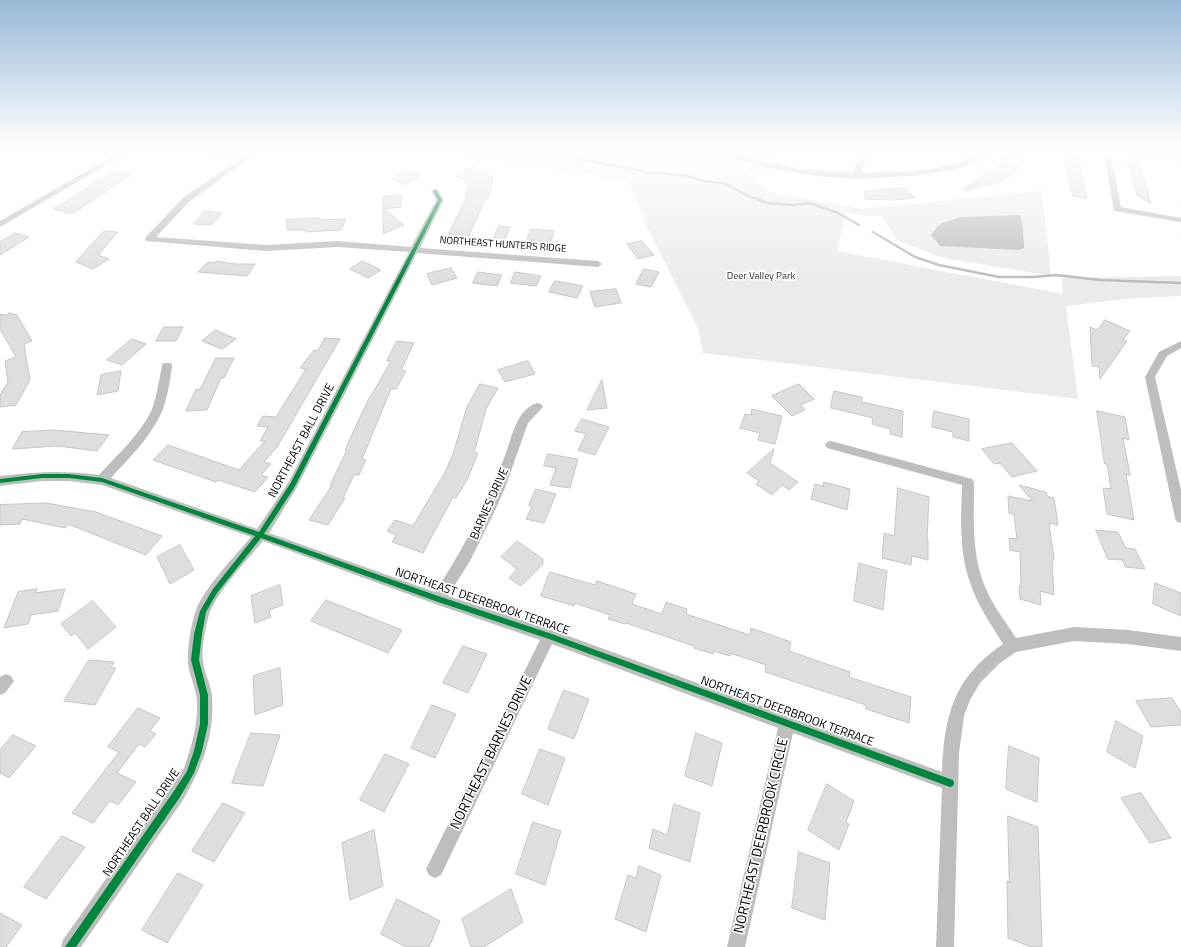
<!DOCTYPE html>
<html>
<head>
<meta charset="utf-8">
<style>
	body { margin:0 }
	canvas { display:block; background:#fff }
</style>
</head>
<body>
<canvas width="1181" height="947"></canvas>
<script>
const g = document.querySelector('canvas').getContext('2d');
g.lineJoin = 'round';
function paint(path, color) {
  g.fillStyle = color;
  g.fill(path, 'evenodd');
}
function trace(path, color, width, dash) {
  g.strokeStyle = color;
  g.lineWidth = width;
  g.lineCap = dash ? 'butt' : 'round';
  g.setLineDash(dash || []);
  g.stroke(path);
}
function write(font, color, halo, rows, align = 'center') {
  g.font = font + ' "Titillium Web",sans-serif';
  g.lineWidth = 3.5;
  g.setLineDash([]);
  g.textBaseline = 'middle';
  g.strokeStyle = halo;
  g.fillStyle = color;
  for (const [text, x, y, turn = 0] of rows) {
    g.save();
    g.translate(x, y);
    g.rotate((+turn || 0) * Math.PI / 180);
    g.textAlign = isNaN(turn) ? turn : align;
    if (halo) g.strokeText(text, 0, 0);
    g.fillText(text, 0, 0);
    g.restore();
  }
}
paint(new Path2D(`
	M436 149H752L750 155 782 161 776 174 744 170 768 192 861 209 1042 191 1051 276 939 257 897 240 882 216H866L846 212 837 251 1063 294 1062 278 1181 276V296L1134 298 1066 306 1078 399 703 353 698 328 645 223 629 181Z`), '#ebebeb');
paint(new Path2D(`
	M1020 215 1023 228 1024 248 1019 250 940 246 931 235 940 224 961 217Z`), '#bdbdbd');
trace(new Path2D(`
	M494 149 556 155 647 172 687 176 703 181 724 183 744 194 767 203 793 205 810 203 838 213 859 225
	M873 232 915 257 939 265 999 277H1034L1056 275 1100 280 1181 283`), '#bdbdbd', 2.5);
const building = new Path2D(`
	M1004 149H1025L1020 169 1002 181 965 191 964 188 1000 165Z
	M1066 149H1076L1087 199 1073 196 1064 160 1068 161Z
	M1138 159 1151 204 1137 195 1128 162Z
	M475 167 493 178 488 199H485L467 240 452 239 454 234 449 233 465 200 469 183 456 176Z
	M115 171 131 175 72 214 54 209Z
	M407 171 420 175 405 185 392 180Z
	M906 188 915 198 894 200 865 199V192Z
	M401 195V207L384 209 404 225 383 234V197Z
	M205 211 222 213 211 225 194 224Z
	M319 218V220L346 219 341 230 305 232 306 230H287L286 220Z
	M499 226 510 227 504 241 493 240Z
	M531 229 554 231 551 242 538 241 537 244 526 243Z
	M104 231 118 232 98 255 109 259 93 269 76 262Z
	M15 233 29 237 0 255V242Z
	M642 241 654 255 638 259 627 244Z
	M216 261 235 264H255L247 276 198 272 208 262 214 263Z
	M363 261 381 270 368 278 350 269Z
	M451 268 457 278 432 285 427 274Z
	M644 269 659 272 651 287 636 284Z
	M478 272 502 275 497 286 473 283Z
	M515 272 541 276 536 286 511 283Z
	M555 281 583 286 577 298 549 292Z
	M616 289 621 303 595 307 590 292Z
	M9 313 17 315 32 341 24 344 30 380 16 405 0 407V395L8 382 5 361 16 357 0 329V314L6 315Z
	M1105 320 1130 331 1123 340 1127 341 1100 379 1099 367 1092 366 1090 327 1097 330Z
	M164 327H183L176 341H156Z
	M216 330 236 339 222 349 202 341Z
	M325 338 340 339 277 447 264 462 271 464 261 475 268 477 255 492 218 480 216 482 153 460 168 445 239 470 265 441H260L268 427 257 426 263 416 276 417 306 369 300 368 314 350H318Z
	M132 339 146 344 122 365 107 360Z
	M397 341 414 343 401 370 406 371 396 389H391L362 459 366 460 359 475H354L343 498H345L328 525 309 520 332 485H330L347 450H345L360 417 370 396H371L391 361H387Z
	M216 358H234L224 378H221L207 410 186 411 196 389H200Z
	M528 361 535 374 505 382 498 370Z
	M121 371 118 391 97 395 101 375Z
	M602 380 607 408 587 410Z
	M480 384 498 388 486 409 474 453H478L467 480 456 498 453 497 423 553 392 542 396 535 387 531 395 520 413 526 444 474 453 454 467 407Z
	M799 384 814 399 801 405 805 410 792 416 772 396Z
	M834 391 862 397V402L903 411 902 437 890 434V429L872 424 873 418 831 408Z
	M752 409 782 416 775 444 758 440 760 433 740 428 745 414 751 415Z
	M934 411 969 419V441L953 437V432L932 427Z
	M1097 411 1125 417 1129 440 1123 438 1130 475 1126 474 1134 520 1107 514 1103 488 1111 489 1107 464H1105Z
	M582 419 609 427 595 455 578 450 586 434 575 431Z
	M54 430 109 435 97 451 58 446 12 449 22 432Z
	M1012 443 1037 471 1012 477 1000 463 994 464 982 449Z
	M774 449 770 463 798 482 789 490 782 485 772 495 756 484 759 481 747 473Z
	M548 454 578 459 570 488 550 485 556 468 544 466Z
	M824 482 850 489 847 510 811 499 815 484 823 486Z
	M1019 485 1046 492 1047 496 1054 498 1058 525 1049 523 1054 560H1052L1054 595 1040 591 1041 605 1020 599 1019 586H1021L1020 552 1010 550 1009 538 1017 539 1014 515 1009 513 1008 496 1032 501Z
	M898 488 929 497 927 540H928V560L912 556 911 565 882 558 884 533 894 536Z
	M536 489 556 494 544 523 526 519 532 506 529 505Z
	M46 503 96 512 162 536 146 555 68 524 65 528 22 519 20 524 0 525V505Z
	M1096 530 1118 532 1126 548 1135 549 1145 569 1125 567 1123 560 1108 559Z
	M517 541 543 559V564L521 586 509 578 517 569 501 557Z
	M180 545 194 570 170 584 157 557Z
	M859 563 887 571 883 610 854 601Z
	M550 572 595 585 597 581 636 594 632 604 662 614 666 602 687 609 686 614 750 635 751 628 791 642 789 651 850 672 849 677 911 697 909 723 866 709V705L765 672 766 665 730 653V656L714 651 713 654 694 648V646L626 623 625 624 608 619 610 615 575 603 574 606 541 596Z
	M1155 583 1181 593V616L1153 604Z
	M280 585 283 605 269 610 271 617 255 623 251 596Z
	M37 589 35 593 65 589 58 611 31 615 28 624 4 628 18 592Z
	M326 600 402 630 388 653 311 621Z
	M93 601 116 627 88 649 75 633 71 636 61 624Z
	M463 646 487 654 468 693 443 683Z
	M89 660 114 662 111 668H116L95 705 64 701Z
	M280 668 283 705 255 715 253 676Z
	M564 690 589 699 574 739 548 729Z
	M1172 698 1181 712V725L1151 727 1136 701Z
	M432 705 456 714 435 758 411 748Z
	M138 708 160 718 150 731 156 734 145 747 139 744 117 773 136 782 118 805 110 801 93 823 72 813 119 752 108 747Z
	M1116 721 1143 736 1135 768 1107 752Z
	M251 733 280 735 263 786 232 783Z
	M696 733 722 743 712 786 685 776Z
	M13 735 36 746 9 778 0 773V750Z
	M1009 746 1039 758 1037 802 1006 789Z
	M540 749 565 758 548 805 522 794Z
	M385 754 409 764 384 812 360 800Z
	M827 784 854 801 846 822 849 824 839 850 808 830Z
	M1141 793 1171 838 1150 843 1121 798Z
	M223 803 245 813 214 862 192 851Z
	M674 804 700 813 690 862 649 848 653 829 667 835Z
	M1008 816 1038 827 1042 947H1031L1008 938 1007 881 1009 882Z
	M533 822 561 831 545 885 516 874Z
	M374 830 383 886 350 900 342 843Z
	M62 836 85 847 46 899 24 887Z
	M799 852 830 863 825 920 792 908Z
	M639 866 661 875 646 932 615 919 628 875 636 878Z
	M178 873 203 885 167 943 142 930Z
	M511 889 523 922 484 947H471L462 919Z
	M397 899 440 921 429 947H406L381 934Z
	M0 913 22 925 6 947H0Z`);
paint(building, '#dedede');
trace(building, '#c6c6c6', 1);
paint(new Path2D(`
	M125 149H134L0 227V221Z
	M198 149H211L246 156 250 158 190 201 156 237 266 245 338 241 411 247 436 200 431 191 435 189H438L444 200 420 248 598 261 602 264 598 267 417 253 296 489 269 533 435 592C466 545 486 505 506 453 512 436 517 409 537 403L541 404 543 407 528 423 505 488 492 517 470 561 448 596 549 629 942 772C944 715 954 677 1003 644 991 624 977 605 970 582 959 552 961 517 962 485L827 448 825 445 827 442 831 441 972 479 974 482C974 517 971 555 986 589 993 606 1006 622 1016 638L1074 627 1128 630 1181 637V651L1128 644 1074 641 1016 652 1000 663 980 683 970 700 964 716 959 753 954 947H936L942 788 793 733 745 947H727L778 728 552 644 441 875 435 878 429 875 426 869 429 863 540 640 438 605 263 541C247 560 218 591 210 612 206 623 201 649 203 661 204 673 211 684 212 696 215 734 202 768 183 800L81 947H61L63 940 184 768C192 745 200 719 196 694 194 682 187 670 188 658 188 643 191 625 196 610 205 587 234 557 251 537L102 485 69 481H42L0 486V476C37 472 62 470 99 475 117 455 141 434 152 409 157 395 159 380 162 366L163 363H171L172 366C170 380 168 395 163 409 152 436 130 457 111 478L257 529 288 483 409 252 338 247 266 251 146 241 145 239 146 237 184 197 240 159 202 151Z
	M719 149H727L743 157 799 169 854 173 860 149H867L862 173C897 172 950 173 979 152L980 149H986L987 153C964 178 889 176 857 179 854 180 850 178 846 178 816 177 787 172 758 165 745 162 729 160 719 149Z
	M1103 149H1110L1121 207 1181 218V222L1114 211Z
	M1130 149H1149L1181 153V157L1134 151Z
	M1181 341V348L1167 356 1155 377 1181 490V523L1177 522 1175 518 1145 377 1159 352Z
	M6 674 11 676 14 681 5 693 0 695V677Z`), '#bebebe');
paint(new Path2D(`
	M434 190H436L442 200 294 488 264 534 438 596 549 633 950 779 953 780 954 783 953 786 950 787 549 639 438 602 261 538 217 593 206 612 202 634 199 660 208 695V724L202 751 194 773 180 797 76 947H65L67 944 174 791 187 771 194 751 200 724V695L191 660 194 634 200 611 213 589 255 536 102 482 69 478H42L0 483V479L42 474H69L102 478 259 532 290 484 438 200 433 191Z`), '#00873e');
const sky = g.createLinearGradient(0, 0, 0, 281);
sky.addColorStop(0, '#97b8d7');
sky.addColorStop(0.53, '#fff');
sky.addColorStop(1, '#ffffff00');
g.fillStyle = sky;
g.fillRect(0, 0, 1181, 281);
write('10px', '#000', '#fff', [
	["NORTHEAST HUNTERS RIDGE",503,245,4]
]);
write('10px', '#313131', '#fff', [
	["Deer Valley Park",761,277]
]);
write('12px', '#000', '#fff', [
	["NORTHEAST BALL DRIVE",302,441,-62],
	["BARNES DRIVE",490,504,-66],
	["NORTHEAST DEERBROOK TERRACE",482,602,19],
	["NORTHEAST DEERBROOK TERRACE",787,712,20],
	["NORTHEAST BALL DRIVE",142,823,-56]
]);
write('14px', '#000', '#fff', [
	["NORTHEAST BARNES DRIVE",492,753,-64],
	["NORTHEAST DEERBROOK CIRCLE",762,836,-77]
]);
</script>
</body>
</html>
